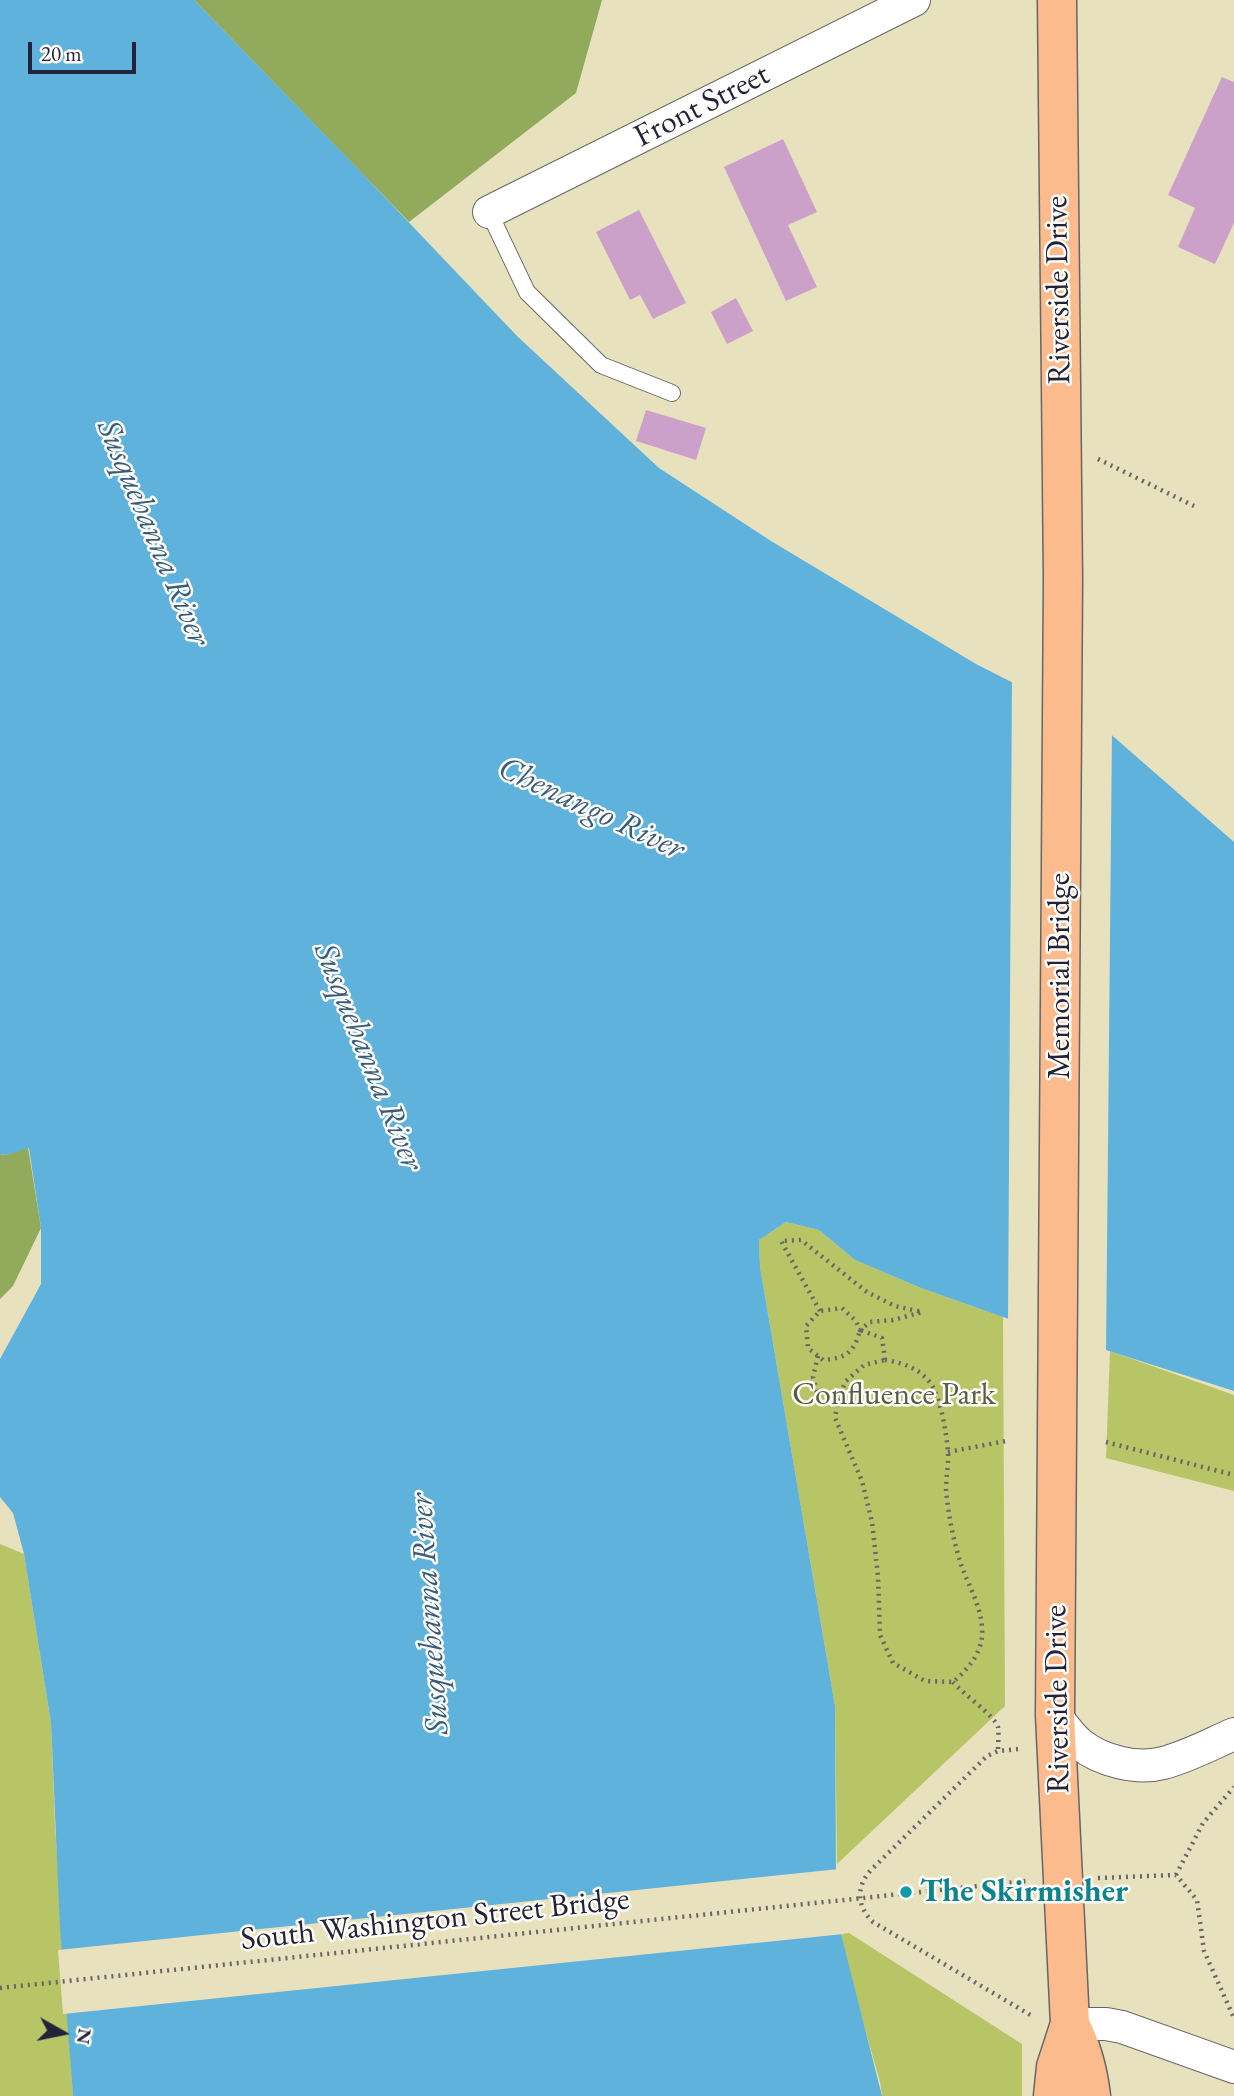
<!DOCTYPE html>
<html>
<head>
<meta charset="utf-8">
<style>
	body { margin:0 }
	#map { position:relative; width:1234px; height:2096px; overflow:hidden; background:#e8e1bd; font-family:"EB Garamond",serif }
	canvas { display:block }
	.north { position:absolute; left:28px; top:1998px; width:70px; height:70px; -webkit-text-stroke:5px #fdfcf7; paint-order:stroke; rotate:99deg; font-size:19px; font-weight:700; line-height:28px; text-align:center; color:#22223b }
	.north::after { content:''; display:block; margin:auto; width:24px; height:32px; background:#22223b; clip-path:polygon(50% 0,100% 100%,50% 72%,0 100%) }
	.scale { position:absolute; left:28px; top:42px; width:108px; height:32px; box-sizing:border-box; border:4px solid #22223b; border-top:0; padding-left:9px; font-size:21px; line-height:24px; white-space:nowrap; color:#22223b; -webkit-text-stroke:5px #fdfcf7; paint-order:stroke }
</style>
</head>
<body>
<div id="map">
<canvas width="1234" height="2096"></canvas>
<div class="north">N</div>
<div class="scale">20 m</div>
</div>
<script>
const g = document.querySelector('canvas').getContext('2d');
g.lineJoin = 'round';
function paint(path, color) {
  g.fillStyle = color;
  g.fill(path, 'evenodd');
}
function trace(path, color, width, dash) {
  g.strokeStyle = color;
  g.lineWidth = width;
  g.lineCap = dash ? 'butt' : 'round';
  g.setLineDash(dash || []);
  g.stroke(path);
}
function write(font, color, halo, rows, align = 'center') {
  g.font = font + ' "EB Garamond",serif';
  g.lineWidth = 5;
  g.setLineDash([]);
  g.textBaseline = 'middle';
  g.strokeStyle = halo;
  g.fillStyle = color;
  for (const [text, x, y, turn = 0] of rows) {
    g.save();
    g.translate(x, y);
    g.rotate((+turn || 0) * Math.PI / 180);
    g.textAlign = isNaN(turn) ? turn : align;
    if (halo) g.strokeText(text, 0, 0);
    g.fillText(text, 0, 0);
    g.restore();
  }
}
paint(new Path2D(`
	M786 1222 819 1230 855 1260 921 1288 1003 1317 1005 1706 837 1864 835 1706 760 1267 759 1240Z
	M1110 1351 1234 1395V1491L1106 1458Z
	M0 1544 24 1554 51 1723 55 1825 73 2096H0Z
	M849 1933 1022 2044V2096H882L880 2082 845 1959 841 1934Z`), '#b8c567');
paint(new Path2D(`
	M194 0H602L576 93 409 222Z
	M28 1147 41 1228 13 1286 0 1299V1154L6 1155Z`), '#92aa5c');
paint(new Path2D(`
	M0 0H194L357 168 517 336 659 468 771 541 976 664 1106 730 1234 842V1391L1003 1317 921 1288 855 1260 819 1230 786 1222 759 1240 760 1267 835 1706 836 1870 841 1934 882 2096H73L60 1928 51 1723 24 1554 13 1513 0 1497V1359L41 1284V1228L29 1148 6 1155 0 1154Z`), '#5fb2db');
paint(new Path2D(`
	M1012 678 1112 730 1106 1354 1008 1322Z
	M839 1869 844 1934 63 2014 58 1950Z`), '#e8e1bd');
paint(new Path2D(`
	M1222 77 1234 82V223L1215 264 1178 247 1195 208 1168 195Z
	M783 139 817 212 788 225 817 287 786 301 724 167Z
	M639 210 686 303 653 319 640 295 630 300 596 232Z
	M736 298 753 331 727 344 711 312Z
	M646 410 706 428 696 460 636 441Z`), '#cca1c9');
const lane = new Path2D(`
	M489 212 527 292 601 365 672 393`);
const street = new Path2D(`
	M489 212 914 0
	M1055 1715C1063 1725 1070 1736 1080 1744 1101 1761 1137 1770 1163 1763 1187 1757 1211 1744 1234 1734
	M1070 2024H1106L1122 2027 1234 2067`);
const primary = new Path2D(`
	M1070 2024C1082 2048 1088 2070 1091 2096
	M1053 2096 1056 2067 1070 2024 1055 1715 1063 579 1057 0`);
trace(lane, '#676568', 18);
trace(street, '#676568', 34);
trace(primary, '#676568', 41);
trace(new Path2D(`
	M1098 459 1194 506
	M820 1311 781 1241 801 1240 867 1292 895 1306 922 1312 893 1320 870 1322 860 1330 856 1321 842 1308 820 1311 806 1326 808 1348 823 1360C846 1358 854 1353 860 1330L882 1338 885 1360
	M818 1356 813 1377 818 1395 837 1405
	M885 1360C905 1363 924 1370 934 1389 942 1406 946 1432 948 1451 949 1463 946 1476 946 1489 948 1514 954 1544 962 1567 969 1587 981 1606 982 1628 984 1651 969 1668 953 1682L925 1681 893 1663 880 1635 878 1576 872 1522 862 1481 835 1418 838 1399 846 1381 864 1365Z
	M1106 1442 1234 1475
	M948 1452 1006 1441
	M953 1682C963 1694 995 1716 998 1727 999 1734 998 1743 998 1751
	M1018 1749 998 1751 987 1756 872 1869C856 1885 856 1906 873 1922L1032 2016
	M1176 1875 1203 1823 1234 1787
	M1098 1878 1176 1875 1197 1900 1204 1951 1234 2018
	M0 1988 1026 1881`), '#676568', 4.5, [2, 5]);
trace(lane, '#fff', 16);
trace(street, '#fff', 32);
trace(primary, '#fbbb8d', 38);
for (const [x, y, r, color] of [
	[906,1892,7,"#0f9aa8"]
]) {
  const dot = new Path2D();
  dot.arc(x, y, r, 0, 2 * Math.PI);
  g.fillStyle = color;
  g.fill(dot);
  trace(dot, '#fdfcf7', 2.5);
}
write('32px', '#22223b', '#fdfcf7', [
	["Front Street",702,106,-27],
	["Riverside Drive",1059,290,-91],
	["Memorial Bridge",1060,976,-90],
	["Riverside Drive",1058,1699,-91],
	["South Washington Street Bridge",435,1920,-6]
]);
write('32px', '#565b4a', '#fdfcf7', [
	["Confluence Park",894,1395]
]);
write('bold 32px', '#0d838f', '#fdfcf7', [
	["The Skirmisher",920,1892]
], 'left');
write('italic 33px', '#3a5c7b', '#fdfcf7', [
	["Susquehanna River",153,533,67],
	["Chenango River",591,809,25],
	["Susquehanna River",368,1057,68],
	["Susquehanna River",430,1614,-94]
]);
</script>
</body>
</html>
